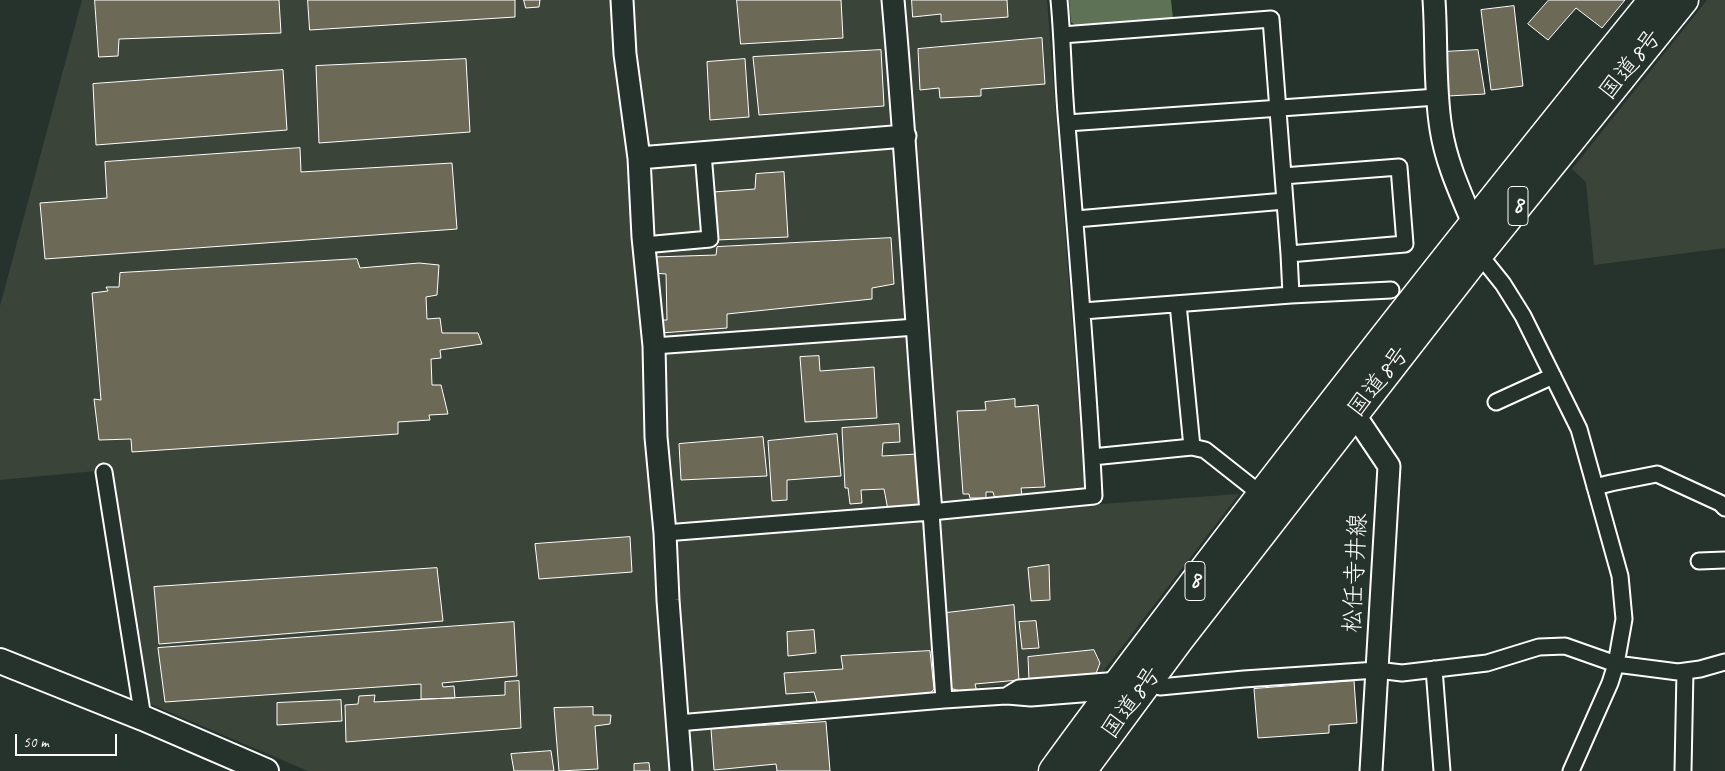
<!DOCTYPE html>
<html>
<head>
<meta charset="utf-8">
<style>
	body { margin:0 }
	#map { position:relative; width:1725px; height:771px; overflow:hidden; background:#26332d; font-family:Caveat,sans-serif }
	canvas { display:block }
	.scale { position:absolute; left:15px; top:734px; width:102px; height:22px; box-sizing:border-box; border:2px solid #fff; border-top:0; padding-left:6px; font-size:15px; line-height:18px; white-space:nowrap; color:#fff; -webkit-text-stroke:4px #26332d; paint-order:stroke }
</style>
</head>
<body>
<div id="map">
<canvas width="1725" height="771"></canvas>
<div class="scale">50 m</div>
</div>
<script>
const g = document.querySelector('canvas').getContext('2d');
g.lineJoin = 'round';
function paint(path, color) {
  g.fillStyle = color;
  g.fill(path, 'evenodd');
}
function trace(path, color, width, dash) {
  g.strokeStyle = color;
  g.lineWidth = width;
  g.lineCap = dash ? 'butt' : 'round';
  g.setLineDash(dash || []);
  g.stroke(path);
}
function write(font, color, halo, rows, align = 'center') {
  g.font = font + ' Caveat,"Klee One",sans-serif';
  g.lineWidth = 4.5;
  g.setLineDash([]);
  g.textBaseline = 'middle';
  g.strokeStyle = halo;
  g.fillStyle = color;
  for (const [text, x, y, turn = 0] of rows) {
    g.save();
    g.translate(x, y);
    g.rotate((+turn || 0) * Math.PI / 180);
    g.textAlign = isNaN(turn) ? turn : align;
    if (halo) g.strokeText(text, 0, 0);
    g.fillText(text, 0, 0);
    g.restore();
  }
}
paint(new Path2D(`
	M82 0H1047L1082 450 1088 505 1239 494 1102 673 825 707 831 771H308L148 703 106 470 0 480V306Z
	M1707 0H1725V248L1594 265 1586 182 1572 169Z`), '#3b4439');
paint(new Path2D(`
	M1069 0H1171L1173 19 1078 27 1071 22Z`), '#5e7255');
const building = new Path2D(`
	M95 0H279L281 33 119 39 118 56 99 57Z
	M308 0H515V17L310 30Z
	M524 0H540L539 7 526 8Z
	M737 0H841L843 38 741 44Z
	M912 0H1007L1008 17 941 22V14L913 17Z
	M1549 0H1625L1602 28 1576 8 1548 40 1528 24Z
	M1514 6 1523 86 1491 90 1481 10Z
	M1042 38 1045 84 981 89V96L940 98 939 88 920 90 918 49Z
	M881 50 884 106 759 115 753 57Z
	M1478 50 1485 94 1448 96 1443 52Z
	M466 59 470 132 319 143 316 66Z
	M745 59 749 117 710 120 707 62Z
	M283 70 287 130 96 145 93 84Z
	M300 148 301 172 452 163 457 229 45 259 40 203 107 198 105 162Z
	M784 172 788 237 716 240 713 192 755 189 756 174Z
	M891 238 894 284 872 288V299L727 314V328L661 333 659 320H667L666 274 653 273 654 257 716 255 717 247Z
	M357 259 360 268 419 263 439 265 437 295 426 297 427 319 440 318 442 333H478L482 344 440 350 441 358 431 359 432 385H441L448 414 429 415 430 420 398 422V434L132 452 131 439 99 440 94 399 101 400 92 293 108 291 106 287H119L120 273Z
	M819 356 820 371 874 367 877 418 805 422 800 357Z
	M1015 399V407L1038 405 1045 487 1021 488 1022 496 995 499 993 492H986V498H970L969 494H963L957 411 986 410 985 402Z
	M899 424 900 442 883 443 882 456 917 454 923 503 917 508 888 510 884 489 861 490 862 503 850 504 848 488H845L842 428Z
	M837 434 841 476 787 480V500L772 501 768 441Z
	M763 437 767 476 681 480 679 444Z
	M630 537 632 572 539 579 535 544Z
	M1049 565 1050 600 1031 601 1028 568Z
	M437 568 443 621 159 644 154 587Z
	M1014 605 1019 680 975 684 977 692H963L950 688 946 613Z
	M1036 621 1039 648 1022 649 1019 622Z
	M514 622 517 676 442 683 443 687 454 686 455 698 421 699V684L165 702 158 648Z
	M814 630 816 653 788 656 787 632Z
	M1094 650 1100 663 1095 676 1029 680 1028 657Z
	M930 651 934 689 928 696 818 705 814 692 786 694 784 673 843 669 841 656Z
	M519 681 521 728 346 742 345 705 358 704 359 696 375 695 374 702 505 695V682Z
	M1354 681 1357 723 1329 725V733L1258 738 1254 689Z
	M341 700 342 721 277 725V703Z
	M593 707V715H611L610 724 595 726 598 769 559 771 554 708Z
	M826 722 830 771H777L776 764 714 770 711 729Z
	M551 751 554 771H514L511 754Z
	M649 763 650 771H634V764Z`);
paint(building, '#6c6a56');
trace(building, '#fff', 1);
const street = new Path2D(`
	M1062 35 1271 19 1289 254 1291 295
	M1067 123 1437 97
	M1283 176 1399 167 1405 244 1289 254
	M1076 219 1285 201
	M644 245 710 239 703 153
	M1478 248 1479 254 1503 284 1523 316 1579 429 1620 576 1624 619 1616 664 1610 683 1571 771
	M1178 304 1192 447
	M1083 311 1291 295 1391 290
	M654 346 916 327
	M1496 402 1553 376
	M1092 457 1192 447 1205 450 1262 495
	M104 472 143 718
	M1595 487 1611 483 1657 474 1720 503 1725 508
	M931 512 944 700
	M665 533 931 512 1094 496C1088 372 1077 249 1067 125 1063 83 1063 42 1059 0
	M1699 561 1725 560
	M1434 669 1442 771
	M1160 687 1244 679 1377 670 1402 673 1487 663 1539 647 1565 646 1616 664 1678 672 1700 669 1725 662
	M1007 696 1031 698 1094 693
	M678 723 944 700 1006 696 1019 688 1119 680
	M1683 771 1685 671`);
const secondary = new Path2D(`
	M622 0 625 54 639 158 643 237 654 346 656 437 665 533 668 600 681 771
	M893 0C908 171 917 342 931 512
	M1434 0C1437 43 1434 86 1441 129 1446 162 1460 192 1473 223
	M639 158 905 136
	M1346 402 1389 466 1371 771`);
const primary = new Path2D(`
	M0 661 143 718 266 771`);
const highway = new Path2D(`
	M1053 771C1124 673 1198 577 1272 481 1397 319 1524 159 1653 0
	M1082 771 1179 640 1479 254 1684 0`);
trace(street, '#fff', 19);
trace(secondary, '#fff', 25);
trace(primary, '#fff', 28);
trace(highway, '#fff', 31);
trace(street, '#26332d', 15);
trace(secondary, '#26332d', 21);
trace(primary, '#26332d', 24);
trace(highway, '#26332d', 28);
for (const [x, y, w] of [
	[1518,206,20],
	[1195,581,20]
]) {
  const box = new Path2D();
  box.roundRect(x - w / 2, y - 19.5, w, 39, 4);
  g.fillStyle = '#26332d';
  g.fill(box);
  trace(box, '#fff', 1);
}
write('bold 22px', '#fff', null, [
	["8",1518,206],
	["8",1195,581]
]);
write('24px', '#fff', '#26332d', [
	["国道8号",1631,65,-51],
	["国道8号",1379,382,-52],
	["松任寺井線",1356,573,-87],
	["国道8号",1132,703,-54]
]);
</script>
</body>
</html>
